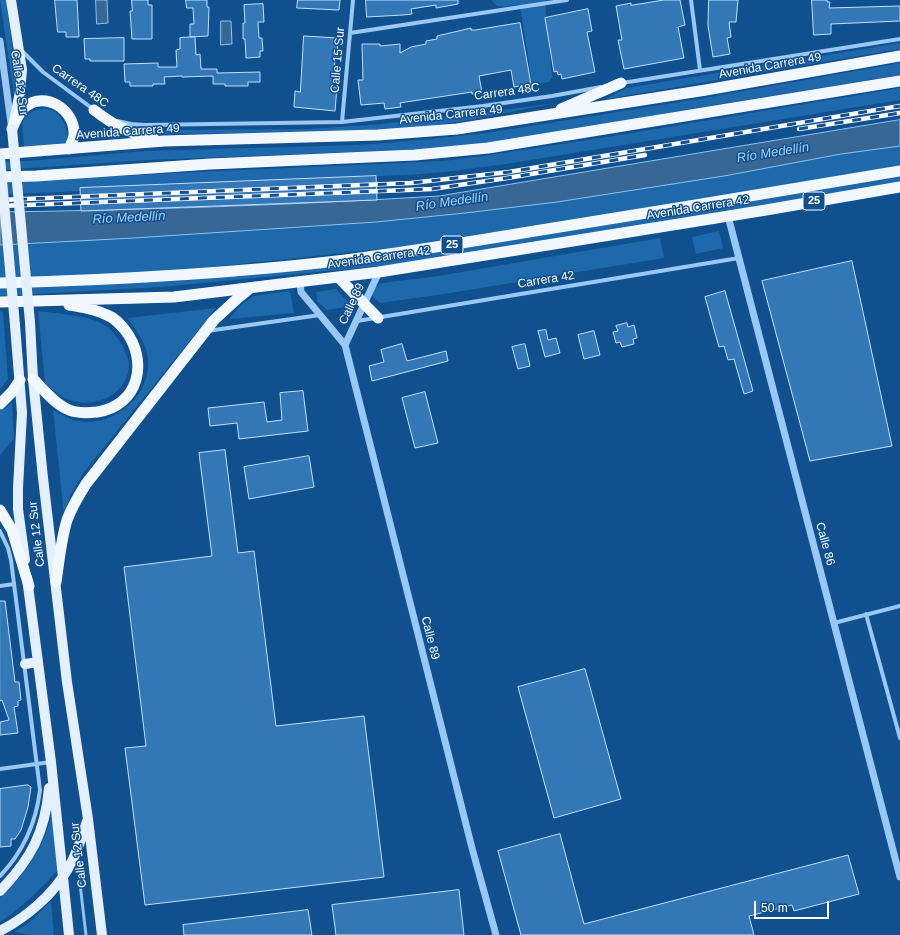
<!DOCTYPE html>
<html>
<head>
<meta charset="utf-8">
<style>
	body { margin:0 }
	#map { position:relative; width:900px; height:935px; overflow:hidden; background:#10508e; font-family:Arial,sans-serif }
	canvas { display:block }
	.scale { position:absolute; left:754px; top:901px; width:75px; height:18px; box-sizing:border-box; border:2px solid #fff; border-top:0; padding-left:5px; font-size:12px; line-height:14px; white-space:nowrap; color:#fff; -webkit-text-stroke:3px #10508e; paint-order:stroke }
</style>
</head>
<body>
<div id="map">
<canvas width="900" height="935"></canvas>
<div class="scale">50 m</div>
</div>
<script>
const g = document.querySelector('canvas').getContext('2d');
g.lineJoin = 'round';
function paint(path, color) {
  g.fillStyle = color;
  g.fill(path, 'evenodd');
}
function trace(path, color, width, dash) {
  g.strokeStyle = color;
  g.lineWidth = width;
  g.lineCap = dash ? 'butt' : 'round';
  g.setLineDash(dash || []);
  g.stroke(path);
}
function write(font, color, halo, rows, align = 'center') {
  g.font = font + ' Arial,sans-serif';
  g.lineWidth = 3;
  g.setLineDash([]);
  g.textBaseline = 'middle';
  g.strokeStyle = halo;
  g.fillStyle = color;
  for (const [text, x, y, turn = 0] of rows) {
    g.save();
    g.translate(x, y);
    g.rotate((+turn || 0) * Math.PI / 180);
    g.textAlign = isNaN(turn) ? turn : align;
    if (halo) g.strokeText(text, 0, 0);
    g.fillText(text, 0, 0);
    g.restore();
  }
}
paint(new Path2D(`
	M0 0H6L16 78 14 95Z
	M492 0H546L545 2 552 77 549 82 534 84 532 83 520 5C508 4 498 12 492 0Z
	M900 43V49L606 99 626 88Z
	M900 63V75L702 107 513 140 430 149 149 160 0 170V162L28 161 144 151 359 145 430 139 486 133 698 99Z
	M900 88V100L506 164 445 172 407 175 80 188V191L0 195V183L175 173 443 161 482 156 607 137Z
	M556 103 465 121 388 131 163 134 154 130 306 129 371 125 472 114Z
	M38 109C41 109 45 108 48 109 63 112 68 130 68 143L24 147 22 124 26 115Z
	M900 146V166L455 241 174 271 0 279V245L134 238 376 222 465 213 557 202 724 176 841 154Z
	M900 177V182L798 200 722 211 460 254 380 266 161 287 0 296V287L179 281 380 262Z
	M719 231 723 248 696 254 692 237Z
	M660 238 664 258 444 294 380 303 374 298 372 294 375 287 382 283 438 276Z
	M336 289 352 306 327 310 317 301 316 292Z
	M290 291 294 313 229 319 240 306 253 296Z
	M216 308 84 472 70 496 64 515 53 410C61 414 70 420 78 421 114 428 152 395 148 358 146 343 136 329 127 318Z
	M0 311 3 312 8 379 0 389Z
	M38 311C55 313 87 316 101 323 111 328 116 336 122 345 125 352 130 361 129 368 126 395 94 409 70 400 60 397 53 390 45 383Z
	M12 403 14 439 0 455V411Z
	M53 808 58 870C40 890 22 907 0 922V897C28 874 46 843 53 808Z
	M51 901 54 935H32L14 932 30 922Z`), '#1e68ac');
const water = new Path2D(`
	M96 0H107L108 23 97 24Z
	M221 21H231L232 44 221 45Z
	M900 120V146L841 154 724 176 557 202 465 213 376 222 134 238 0 245V212C146 210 293 205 439 196Z`);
paint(water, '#386795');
trace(water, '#89c4f6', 1);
trace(new Path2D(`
	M79 875 86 935`), '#89c4f6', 3);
const building = new Path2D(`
	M55 0H77L79 37H66V32H58Z
	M132 0H148V5H152V39H132L130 11H132Z
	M186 0H207V7H209L208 36 190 37V24H194L193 8H187Z
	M298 0H340L339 10 297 8Z
	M366 0H458V4L436 8V5L411 9 412 14 403 15 367 17Z
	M664 0H680L685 25 678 27 684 58 624 69 618 40H622L616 6 631 3V5Z
	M709 0H738L736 22H729L731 37 727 38 730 54 713 57 708 26Z
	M812 0H827V2H830L829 8 900 6V21L831 24V34L814 35Z
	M263 4 264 22H258L259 38H262L263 51H260V57L246 58 245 39H243V23H245L244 5Z
	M588 9 592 31 587 32 595 72 562 79 561 74 558 75 557 71 554 72 545 18Z
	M520 23 531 84 514 87 511 70 479 76 482 93 472 94V92L406 102 400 103 401 107 385 109 384 103 361 105 358 80H363L362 44H380V46L400 44V53L411 47 426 44V41L437 39V36L471 28V30H475Z
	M304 36 338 38 337 60H335L333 87H337L335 111 294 107 295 91 300 92Z
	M195 37 196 55 200 54 201 69H217V73L260 72V82H248V86H225V84H213V76L182 77V76L164 77 165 84H153V86H130V82H125L124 64 158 63V67H177L176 50 180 49V38Z
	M124 38V61H90V59H85L84 39Z
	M376 176 377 200 81 211 80 188Z
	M852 261 892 446 810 461 762 281Z
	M725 291 753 391 744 394 734 359 728 360 724 346 719 347 705 297Z
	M627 323 628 327 634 325 637 338 633 339 634 344 622 347 620 342 616 343 613 332 618 331 616 326Z
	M546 330 548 340 556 338 560 353 545 357 538 331Z
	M594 331 600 355 584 359 578 335Z
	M402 344 407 361 446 351 448 361 372 381 369 366 384 362 381 350Z
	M525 344 530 366 518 369 512 347Z
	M303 391 308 431 239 439 237 423 210 426 208 408 264 402 267 422 282 420 280 393Z
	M425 392 438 443 415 448 402 398Z
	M225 450 238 553 254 551 276 726 364 716 384 877 145 905 125 748 146 746 124 567 212 556 199 453Z
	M309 456 314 487 249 499 244 467Z
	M0 601H5L15 682H19L21 700 18 701V706L14 707 18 733 0 735V722L9 720 2 700 0 701Z
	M585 669 621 799 554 818 518 687Z
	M28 785 31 787 28 807 21 830 15 839H11V846L0 847V789Z
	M560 834 584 924 848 855 859 894 794 911 792 905 749 916 754 935H521L498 851Z
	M459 890 464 935H336L332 905Z
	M308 910 312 935H184L183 925Z`);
paint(building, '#3477b6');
trace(building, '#bfe0fd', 1);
trace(new Path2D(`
	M691 0 700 70
	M350 33 567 0
	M21 50 43 72 93 109
	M622 83 900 39
	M117 121 131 124 145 125 342 122 483 106 552 96 601 87
	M342 122 353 0
	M357 321 739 258
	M207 331 320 315
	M0 531 8 548 11 560 40 790C36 823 23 852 0 876
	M0 586 14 584
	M866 614 900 738
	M834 623 900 606
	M0 769 51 762`), '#98c8f3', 4);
trace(new Path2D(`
	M0 41 11 123
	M728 216 900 877
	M300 282 301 292 345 345 472 848 496 935
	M345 345 379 272`), '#98c8f3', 7);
trace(new Path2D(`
	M11 0 22 70 20 92 14 121
	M30 322 33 379 43 478 67 682 88 819 102 935
	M15 325 22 413 18 488V509L25 560
	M27 578 51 762 69 935
	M25 664 38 662
	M0 891C31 859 45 833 49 788
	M0 931C27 917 54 894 69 867 77 853 82 836 87 821`), '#e4f0ff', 10);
trace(new Path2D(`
	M561 109 621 83
	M94 110C115 126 128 133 154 139
	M12 129C15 121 19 113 25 107 45 90 75 110 74 134 74 139 71 144 69 149
	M0 154 164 141 378 135 457 129 706 90 900 56
	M0 177 36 176 210 164 415 155 488 148 900 81
	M338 277 378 318
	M0 283C112 280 225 274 337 261 403 253 469 242 535 231 657 212 778 191 900 171
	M0 302 174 297 379 272 766 210 900 187
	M33 379C43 389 54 403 67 409 76 414 88 413 97 412 139 406 149 361 125 330 120 324 115 318 107 315 95 309 81 307 69 305
	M0 404 12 392 20 380
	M0 510 12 530 29 586
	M56 582C59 562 61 540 67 520 72 507 79 495 86 484L214 320 238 298 249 289`), '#f2f8ff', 11);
const rail = new Path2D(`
	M799 129 900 113
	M0 200 411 183 509 172 900 106
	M0 206 432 189 507 178 645 155`);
trace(rail, '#fff', 4.5);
trace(rail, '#10508e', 3, [9]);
trace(new Path2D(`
	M12 129 30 322
	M0 158 15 325`), '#e4f0ff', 10);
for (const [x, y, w] of [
	[814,201,22],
	[452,245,22]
]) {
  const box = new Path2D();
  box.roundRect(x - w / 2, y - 9, w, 18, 3);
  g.fillStyle = '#10508e';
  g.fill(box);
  trace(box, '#fff', 1);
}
write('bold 11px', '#fff', null, [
	["25",814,201],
	["25",452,245]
]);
write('12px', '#fff', '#10508e', [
	["Calle 15 Sur",338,60,-85],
	["Avenida Carrera 49",770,66,-10],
	["Calle 12 Sur",19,83,82],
	["Carrera 48C",80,86,35],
	["Carrera 48C",507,92,-8],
	["Avenida Carrera 49",451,115,-6],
	["Avenida Carrera 49",128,132,-4],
	["Avenida Carrera 42",698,208,-9],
	["Avenida Carrera 42",379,258,-8],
	["Carrera 42",546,280,-9],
	["Calle 89",352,304,-65],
	["Calle 12 Sur",37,534,-97],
	["Calle 86",825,544,75],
	["Calle 89",430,638,76],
	["Calle 12 Sur",79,855,-97]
]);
write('italic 13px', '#a4d1fa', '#10508e', [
	["Río Medellín",773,153,-9],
	["Río Medellín",452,202,-8],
	["Río Medellín",129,218,-3]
]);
</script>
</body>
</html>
